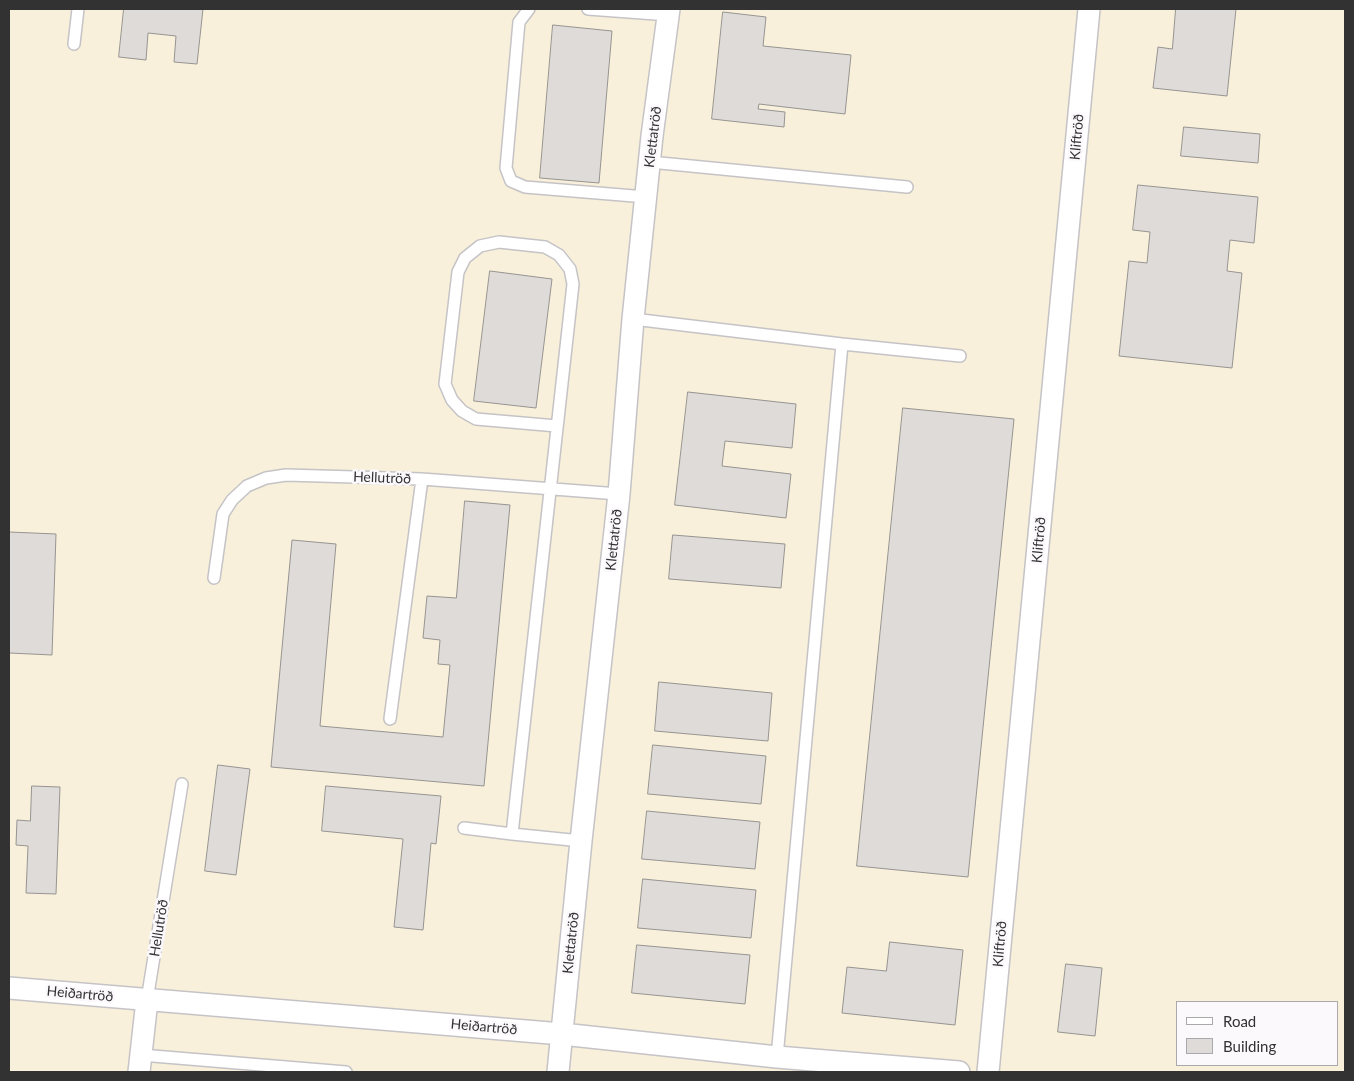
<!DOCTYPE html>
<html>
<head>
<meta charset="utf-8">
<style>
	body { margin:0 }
	#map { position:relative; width:1354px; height:1081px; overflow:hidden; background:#fcf9fd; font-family:Lato,sans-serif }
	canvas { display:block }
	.frame { position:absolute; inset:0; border:10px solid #333233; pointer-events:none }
	.legend { position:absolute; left:1176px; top:1001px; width:162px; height:65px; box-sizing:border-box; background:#fcf9fd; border:1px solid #aca9ac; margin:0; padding:6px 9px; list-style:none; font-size:15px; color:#333233 }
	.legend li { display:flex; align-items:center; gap:10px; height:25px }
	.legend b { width:25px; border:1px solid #aca9ac }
</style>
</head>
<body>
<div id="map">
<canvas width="1354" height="1081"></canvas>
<div class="frame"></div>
<ul class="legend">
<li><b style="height:6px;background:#fff"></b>Road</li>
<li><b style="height:14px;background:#dedbd8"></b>Building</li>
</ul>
</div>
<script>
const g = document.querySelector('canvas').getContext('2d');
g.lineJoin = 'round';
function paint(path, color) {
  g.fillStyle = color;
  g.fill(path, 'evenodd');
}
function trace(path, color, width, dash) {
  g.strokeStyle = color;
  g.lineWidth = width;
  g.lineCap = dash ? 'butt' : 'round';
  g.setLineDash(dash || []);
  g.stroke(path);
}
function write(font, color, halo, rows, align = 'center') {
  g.font = font + ' Lato,sans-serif';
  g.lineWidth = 5;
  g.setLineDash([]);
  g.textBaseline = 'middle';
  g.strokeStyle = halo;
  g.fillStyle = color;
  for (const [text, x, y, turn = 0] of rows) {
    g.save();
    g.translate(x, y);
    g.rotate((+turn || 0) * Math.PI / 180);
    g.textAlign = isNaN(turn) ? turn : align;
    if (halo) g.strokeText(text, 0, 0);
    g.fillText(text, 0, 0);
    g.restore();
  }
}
paint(new Path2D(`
	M9 9H1345V1072H9ZM1178 1002H1338V1065H1178Z`), '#f8f0da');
const building = new Path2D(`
	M124 9H203L197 64 174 62 176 36 148 33 146 60 119 57Z
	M1176 9H1236L1227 96 1153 88 1158 47 1172 49Z
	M723 12 766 17 763 46 851 55 845 114 759 104 758 109 785 112 784 127 712 119Z
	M553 25 612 31 599 183 540 178Z
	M1184 127 1260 134 1258 163 1181 156Z
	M1138 185 1258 197 1254 243 1230 240 1227 271 1242 273 1232 368 1119 356 1129 261 1147 263 1150 232 1133 230Z
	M490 271 552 279 536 408 474 401Z
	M688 392 796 404 792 448 725 441 722 466 791 474 786 518 675 505Z
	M903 408 1014 419 968 877 857 866Z
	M465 501 510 505 484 786 271 767 292 540 336 544 320 726 443 737 450 665 438 664 440 640 423 638 427 596 456 598Z
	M9 532 56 534 52 655 9 653Z
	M673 535 785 544 781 588 669 579Z
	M659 682 772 693 768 741 655 731Z
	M653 745 766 756 761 804 648 794Z
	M218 765 250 769 236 875 205 871Z
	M32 786 60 787 56 894 26 893 28 846 16 845 17 820 30 821Z
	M326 786 441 796 436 844 431 843 423 930 394 927 403 839 322 831Z
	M647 811 760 822 755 869 642 859Z
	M643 879 756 890 751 938 638 928Z
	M890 942 963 950 955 1025 842 1013 847 967 886 971Z
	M637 945 750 955 745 1004 632 993Z
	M1066 964 1102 968 1095 1036 1058 1032Z`);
paint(building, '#dedbd8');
trace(building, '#979592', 1);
const lane = new Path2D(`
	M529 9 519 22 506 168 511 181 525 187 646 197
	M588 9 669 15
	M74 44 78 9
	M650 162 907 187
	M633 319 842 344 777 1057
	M842 344 960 356
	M557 426 476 419 462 411 452 400 445 384 458 272 465 258 480 246 499 242 545 247 559 255 570 269 573 284 512 834 581 841
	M214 578 223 514 232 500 247 486 266 478 286 475 422 479 619 494
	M390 719 422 479
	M464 828 512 834
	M147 1000 182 784
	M141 1055 346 1072`);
const street = new Path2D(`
	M9 988 562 1034 777 1057 959 1072
	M139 1072 147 1000
	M558 1072 581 841 619 494 633 319 652 136 669 9
	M988 1072 1089 9`);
trace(lane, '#c5c3c6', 14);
trace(street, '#c5c3c6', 24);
trace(lane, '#fff', 11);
trace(street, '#fff', 21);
write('14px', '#333233', '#fcf9fd', [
	["Klettatröð",653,137,-83],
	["Kliftröð",1077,137,-85],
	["Hellutröð",382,478,2],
	["Klettatröð",614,540,-84],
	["Kliftröð",1039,540,-85],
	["Hellutröð",159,928,-81],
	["Klettatröð",571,943,-84],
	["Kliftröð",1000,944,-85],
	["Heiðartröð",80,994,5],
	["Heiðartröð",484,1027,5]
]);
</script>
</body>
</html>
